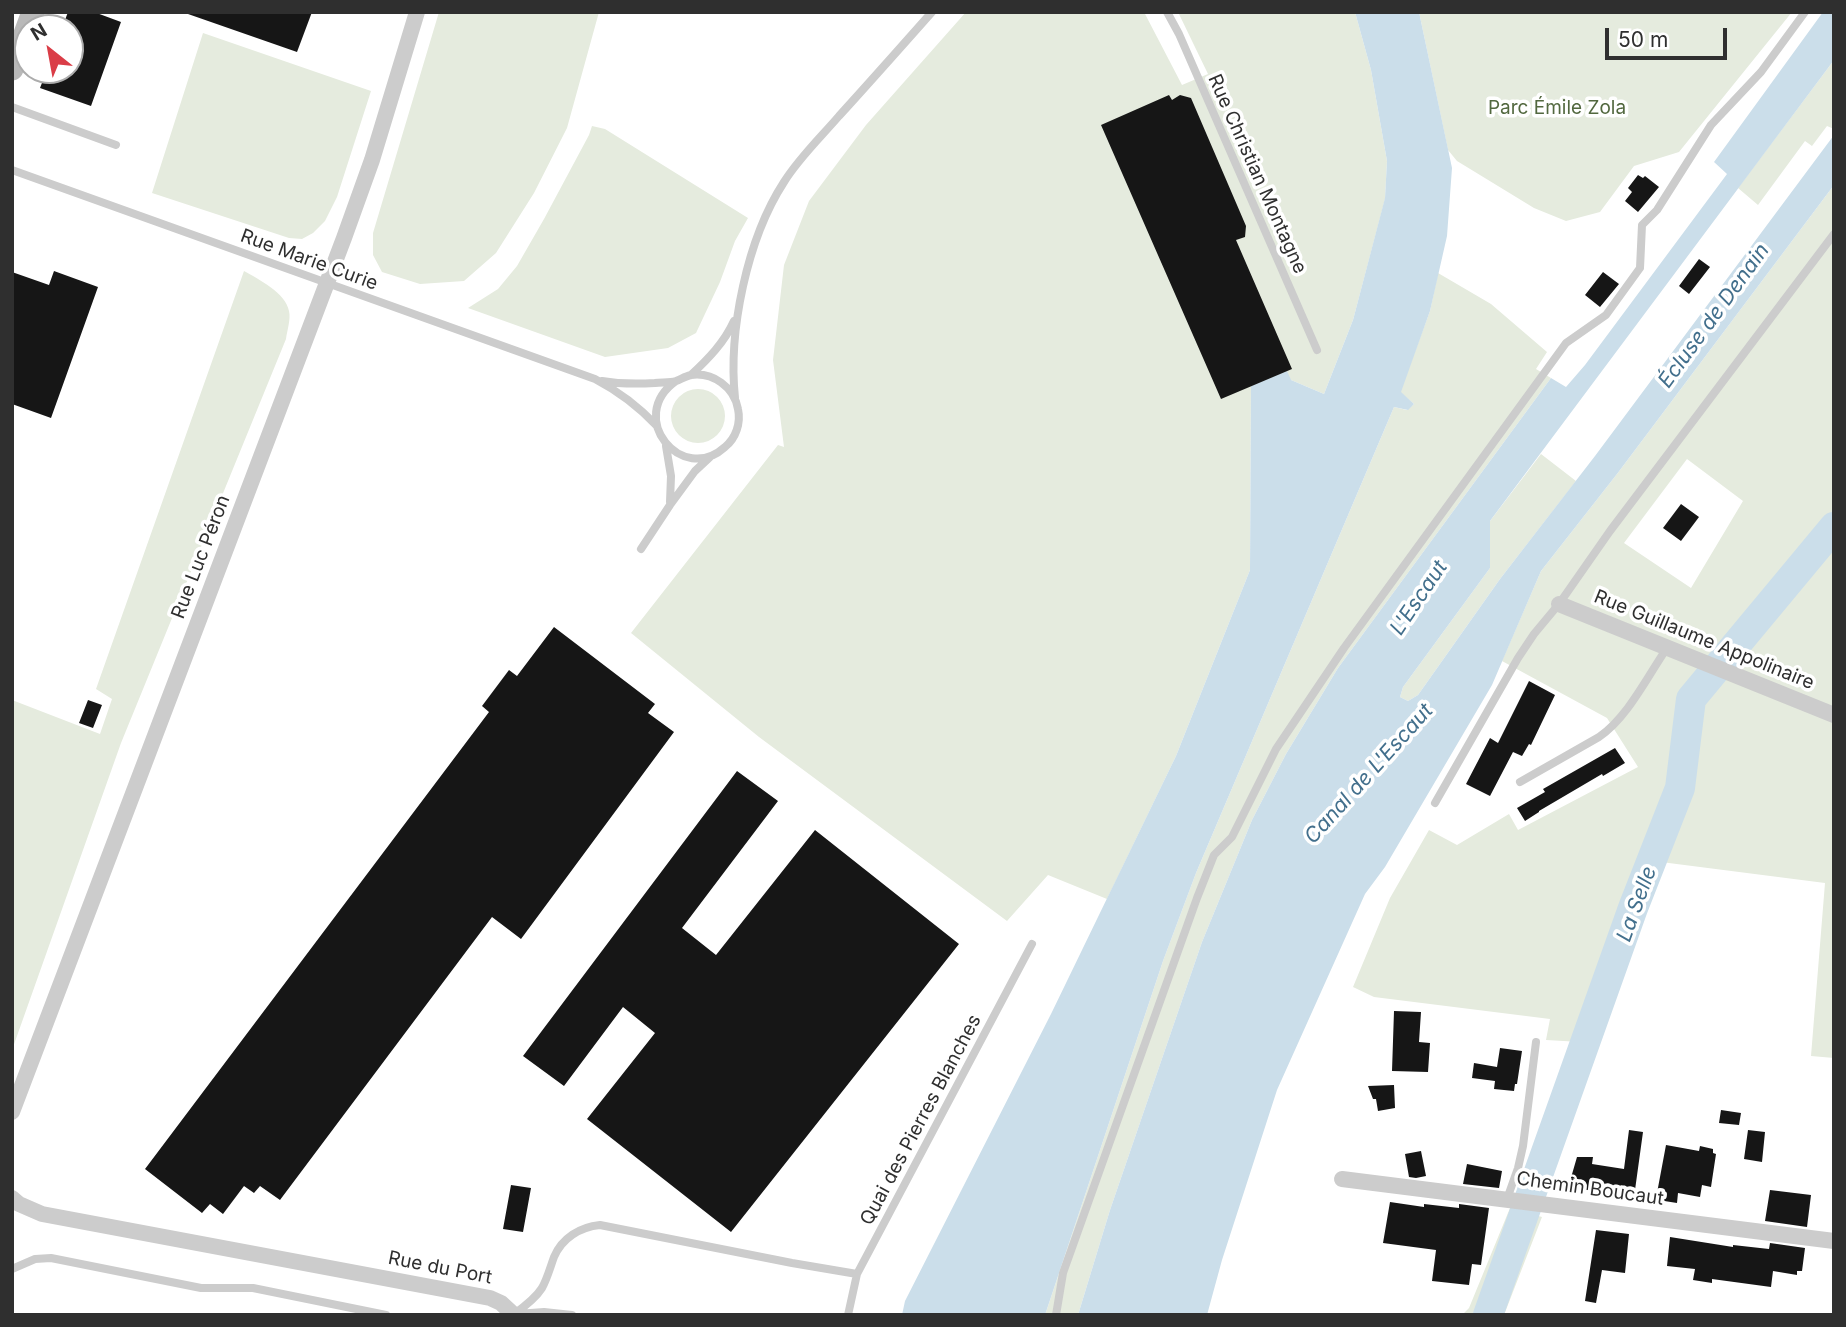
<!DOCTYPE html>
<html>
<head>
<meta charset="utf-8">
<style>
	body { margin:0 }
	#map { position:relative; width:1846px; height:1327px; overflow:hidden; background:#fff; font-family:Inter,sans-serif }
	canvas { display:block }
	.frame { position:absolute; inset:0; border:14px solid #2f2f2f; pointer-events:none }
	.north { position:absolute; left:14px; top:14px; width:70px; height:70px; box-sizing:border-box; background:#fff; border:2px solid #acacac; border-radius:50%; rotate:329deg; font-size:19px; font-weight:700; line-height:28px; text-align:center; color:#2f2f2f }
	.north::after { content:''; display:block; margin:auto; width:24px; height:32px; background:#da3d47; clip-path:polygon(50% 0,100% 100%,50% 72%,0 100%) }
	.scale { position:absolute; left:1605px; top:28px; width:122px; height:32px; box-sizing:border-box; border:4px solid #2f2f2f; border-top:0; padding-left:9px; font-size:21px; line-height:24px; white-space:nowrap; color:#2f2f2f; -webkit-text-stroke:5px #fff; paint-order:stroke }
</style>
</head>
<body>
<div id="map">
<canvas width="1846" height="1327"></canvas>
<div class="frame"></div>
<div class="north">N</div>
<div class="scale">50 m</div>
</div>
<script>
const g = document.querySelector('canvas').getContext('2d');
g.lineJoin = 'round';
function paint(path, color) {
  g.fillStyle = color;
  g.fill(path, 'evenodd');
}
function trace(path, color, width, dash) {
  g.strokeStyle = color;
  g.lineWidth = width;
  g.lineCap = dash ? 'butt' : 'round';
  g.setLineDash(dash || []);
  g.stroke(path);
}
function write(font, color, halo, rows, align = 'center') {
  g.font = font + ' Inter,sans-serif';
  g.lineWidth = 7;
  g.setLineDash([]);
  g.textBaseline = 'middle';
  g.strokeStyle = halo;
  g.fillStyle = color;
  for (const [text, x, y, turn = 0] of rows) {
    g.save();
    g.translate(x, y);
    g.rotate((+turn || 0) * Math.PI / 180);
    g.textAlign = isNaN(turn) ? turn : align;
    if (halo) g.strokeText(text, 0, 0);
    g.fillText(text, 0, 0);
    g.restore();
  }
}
paint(new Path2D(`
	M439 12H599L567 128 534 193 496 253 464 281 420 284 382 272 373 255V233Z
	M966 12H1144L1182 85 1208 74 1178 12H1355L1371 70 1387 161 1385 199 1353 320 1324 394 1291 380 1251 387 1250 570 1176 756 1107 899 1048 875 1007 921 759 737 631 633 778 445 784 447 773 360 784 265 809 201 866 125Z
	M1419 12H1792L1679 152 1634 166 1600 212 1566 221 1534 208 1457 161 1448 150Z
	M203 33 371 91 337 197 325 221 313 233 302 239 289 238 152 193Z
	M1834 60V129L1827 126 1812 146 1805 141 1758 205 1738 188Z
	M592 126 605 129 748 218 735 241 720 282 696 333 668 348 605 357 468 308 498 289 517 266 544 219 589 135Z
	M1834 185V1058L1811 1056 1825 883 1661 862 1598 1043 1546 1040 1550 1019 1374 997 1353 987 1390 898 1429 830 1457 845 1509 814 1518 830 1638 767 1607 718 1502 661 1541 571 1617 474ZM1687 459 1743 501 1691 588 1624 543Z
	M244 271C258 279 286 293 289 311 291 319 287 331 286 339L121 743 12 1050V700L100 734 112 699 96 689Z
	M1438 273 1491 304 1547 352 1536 369 1551 378 1338 668 1286 754 1252 820 1202 942 1110 1210 1078 1315H1045L1163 961 1196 873 1394 407 1407 410 1414 404 1400 392 1430 311Z
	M671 416a27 27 0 1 1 54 0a27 27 0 1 1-54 0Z
	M1541 454 1576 481 1500 579 1418 695 1408 701 1400 697 1403 687 1490 568V521Z
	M1510 1208 1542 1217 1504 1315H1462L1469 1308Z`), '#e5ebde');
paint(new Path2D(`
	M1355 12H1419L1452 168 1447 236 1430 311 1401 392 1414 404 1408 410 1394 407 1196 873 1163 961 1045 1315H902L905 1301 1051 1014 1176 756 1250 570 1251 386 1287 371 1291 380 1324 394 1353 320 1385 198 1387 161 1371 70Z
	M1823 12H1834V60L1490 521V568L1403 687 1400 697 1408 701 1418 695 1500 579 1595 456 1834 135V185L1617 474 1541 571 1492 685 1385 867 1365 894 1277 1090 1222 1260 1207 1315H1078L1110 1210 1202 942 1252 820 1286 754 1338 668 1551 378 1566 387 1585 365 1727 174 1714 162Z`), '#cbdeea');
trace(new Path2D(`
	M1488 1315 1633 908 1680 788 1691 699 1834 527`), '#cbdeea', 30);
paint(new Path2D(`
	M68 12H94L121 22 91 106 40 88 47 70H70V28H62Z
	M189 12H312L297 52 188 14Z
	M1169 95 1172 100 1180 95 1191 98 1246 226 1245 237 1236 240 1292 369 1221 399 1101 125Z
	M1638 175 1643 178 1645 176 1659 187 1638 212 1625 201 1632 192 1628 188Z
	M1699 259 1710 267 1689 294 1679 286Z
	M54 271 98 287 51 418 12 404V272L49 285Z
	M1603 272 1619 284 1600 307 1585 295Z
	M1681 504 1699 517 1681 541 1663 528Z
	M554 627 655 704 648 713 674 732 521 939 492 917 280 1200 260 1186 254 1193 244 1186 223 1214 210 1204 202 1213 145 1169 489 712 482 706 509 670 517 676Z
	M1529 681 1555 695 1531 745 1529 744 1522 756 1513 752 1490 796 1466 784 1490 738 1498 743Z
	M88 700 102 705 93 728 79 723Z
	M1615 748 1625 763 1603 776 1602 774 1539 811V812L1525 821 1517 808 1545 792 1543 789Z
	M737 771 778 801 682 928 716 955 815 830 959 944 731 1232 587 1119 655 1033 623 1007 564 1086 523 1056Z
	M1394 1011 1421 1012 1419 1042 1430 1043 1428 1072 1392 1071Z
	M1500 1048 1522 1051 1517 1084H1515L1514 1091 1494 1089 1495 1081 1472 1078 1474 1063 1497 1067Z
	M1394 1085 1395 1108 1378 1111 1376 1099H1373L1368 1086Z
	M1721 1110 1741 1113 1739 1125 1719 1123Z
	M1629 1130 1643 1132 1635 1190 1616 1188V1193L1568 1188 1577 1157H1593L1592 1164 1624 1169Z
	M1748 1130 1765 1132 1762 1162 1744 1159Z
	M1666 1145 1699 1151 1700 1146 1713 1149V1153L1716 1154 1711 1187 1702 1185 1700 1197 1678 1193 1677 1203 1658 1200 1659 1194 1657 1193Z
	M1421 1151 1426 1176 1416 1178 1409 1177 1405 1154Z
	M1467 1164 1502 1171 1499 1188 1463 1184Z
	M511 1185 531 1188 523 1232 503 1229Z
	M1770 1190 1811 1195 1807 1227 1765 1221Z
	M1390 1202 1424 1207V1204L1459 1208V1204L1489 1208 1481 1265 1472 1264 1469 1285 1432 1281 1436 1250 1383 1243Z
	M1596 1230 1629 1234 1625 1273 1602 1270 1596 1303 1585 1301Z
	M1670 1237 1733 1247V1245L1769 1249 1770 1243 1805 1248 1802 1271H1797V1275L1773 1271 1771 1287 1712 1279V1283L1693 1280 1695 1269 1667 1266Z`), '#161616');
trace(new Path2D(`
	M1167 12 1179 34 1317 350
	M12 107 116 145
	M12 170 595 379C618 391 639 407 657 426
	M691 375C708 359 724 343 734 321
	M602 381C619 384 637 384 655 383 661 382 670 383 676 381 681 379 686 376 691 375 713 372 734 387 738 409 741 423 736 438 725 447 682 486 625 417 676 381
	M735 398C728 331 747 239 784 182 799 158 820 138 839 116 870 82 901 47 932 12
	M666 446 671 476 670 502
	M641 549 670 505 695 471 710 457
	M1520 782 1599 737C1628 717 1647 677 1667 648
	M1435 803 1518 658 1534 634 1559 604 1610 531 1834 234
	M1507 1199 1518 1168 1523 1146 1536 1042
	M12 1269 35 1259 51 1258 201 1288H253L386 1315
	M514 1314C524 1307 535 1299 542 1288 547 1279 550 1268 554 1257 562 1238 580 1227 600 1225L792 1263 857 1274
	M517 1314 544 1312 572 1315
	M848 1315 857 1274 1032 944
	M1056 1315 1063 1273 1197 898 1214 855 1232 837 1276 749 1344 648 1566 343 1606 315 1640 268 1642 225 1657 210 1711 125 1761 72 1805 12`), '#ccc', 8);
trace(new Path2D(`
	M1559 604 1834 715
	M12 1112 344 238 372 160 417 12
	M1342 1179 1834 1241
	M12 1198 19 1204 42 1214 490 1298 501 1303 514 1315`), '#ccc', 16);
trace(new Path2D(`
	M12 69 33 12`), '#b9b9b9', 23);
write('19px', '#52683f', '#fff', [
	["Parc Émile Zola",1557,108]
]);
write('19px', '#2f2f2f', '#fff', [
	["Rue Christian Montagne",1257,174,66],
	["Rue Marie Curie",309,260,20],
	["Rue Luc Péron",201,557,-69],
	["Rue Guillaume Appolinaire",1704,640,22],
	["Quai des Pierres Blanches",921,1120,-62],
	["Chemin Boucaut",1590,1189,8],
	["Rue du Port",440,1268,11]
]);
write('italic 21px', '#426f8c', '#fff', [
	["Écluse de Denain",1714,316,-54],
	["L'Escaut",1419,598,-56],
	["Canal de L'Escaut",1369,774,-48],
	["La Selle",1637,904,-70]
]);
</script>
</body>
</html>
